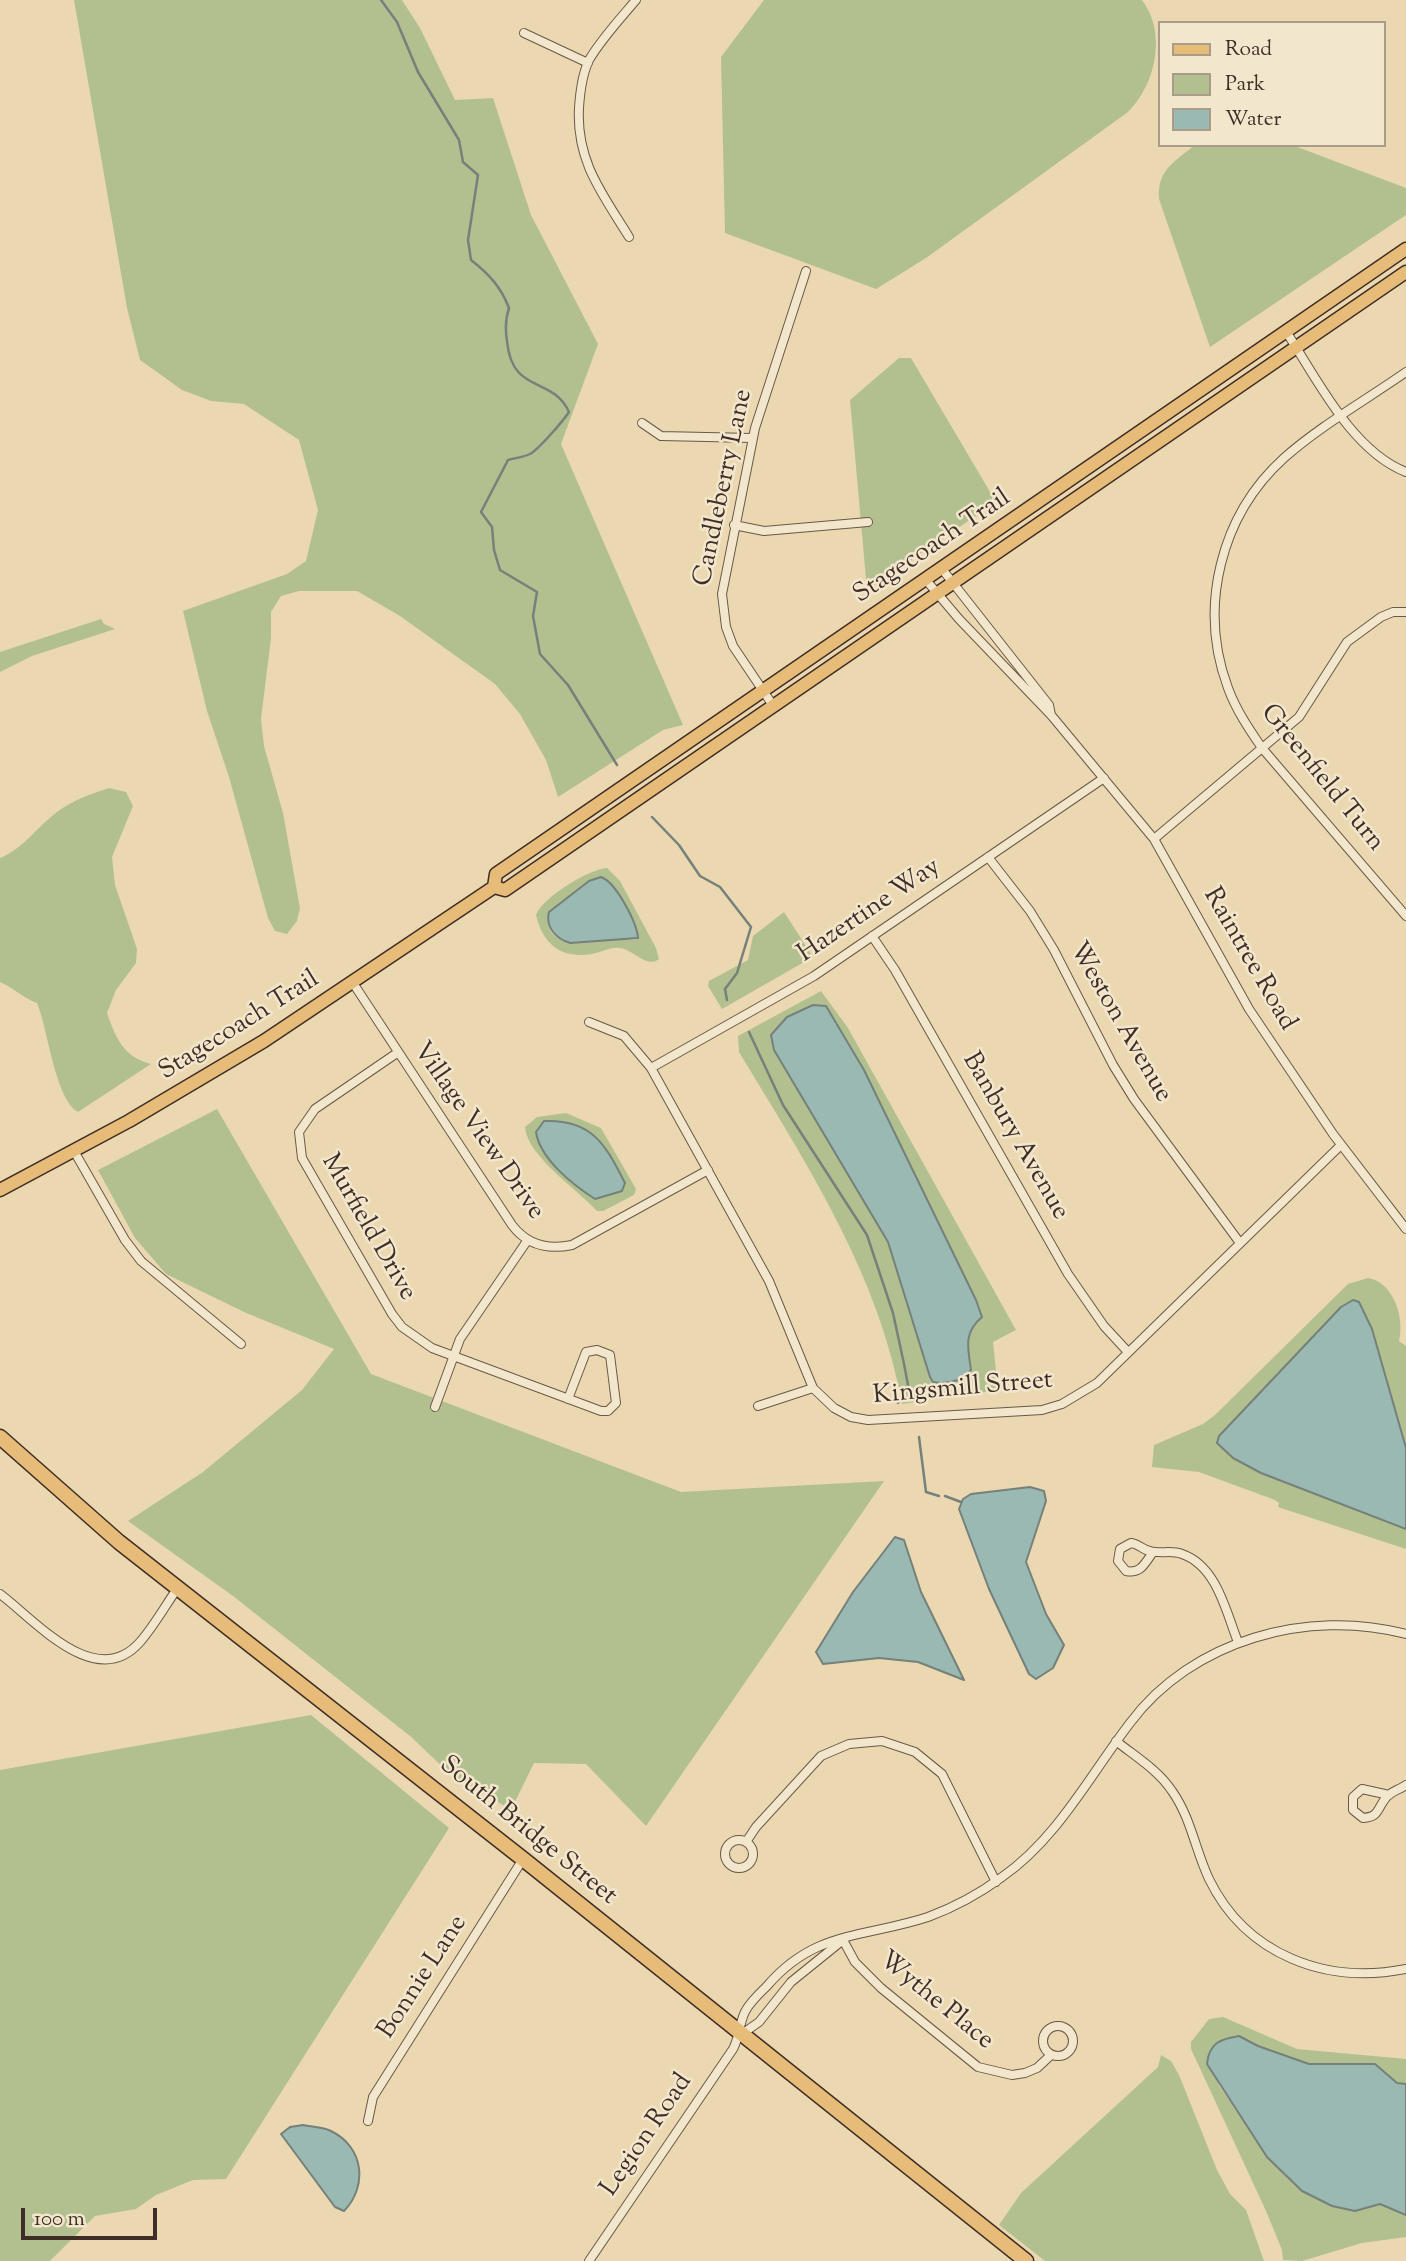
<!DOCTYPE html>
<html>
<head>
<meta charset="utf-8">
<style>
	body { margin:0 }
	#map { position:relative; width:1406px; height:2261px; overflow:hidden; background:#ebd8b0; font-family:"Sorts Mill Goudy",serif }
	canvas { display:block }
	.legend { position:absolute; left:1158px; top:21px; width:228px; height:126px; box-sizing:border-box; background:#f2e6cc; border:2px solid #aa9c8a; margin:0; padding:9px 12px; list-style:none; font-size:21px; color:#3f2d27 }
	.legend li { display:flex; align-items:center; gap:14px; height:35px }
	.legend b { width:35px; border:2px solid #aa9c8a }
	.scale { position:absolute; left:21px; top:2208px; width:136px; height:32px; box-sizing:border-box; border:4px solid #3f2d27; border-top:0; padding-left:9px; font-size:21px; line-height:24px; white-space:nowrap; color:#3f2d27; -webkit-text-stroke:5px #f2e6cc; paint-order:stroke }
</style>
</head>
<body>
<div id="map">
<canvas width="1406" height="2261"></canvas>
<ul class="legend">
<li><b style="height:9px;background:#e6bc78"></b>Road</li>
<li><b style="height:19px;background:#b2c08f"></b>Park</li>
<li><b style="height:19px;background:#99b9b2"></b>Water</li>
</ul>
<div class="scale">100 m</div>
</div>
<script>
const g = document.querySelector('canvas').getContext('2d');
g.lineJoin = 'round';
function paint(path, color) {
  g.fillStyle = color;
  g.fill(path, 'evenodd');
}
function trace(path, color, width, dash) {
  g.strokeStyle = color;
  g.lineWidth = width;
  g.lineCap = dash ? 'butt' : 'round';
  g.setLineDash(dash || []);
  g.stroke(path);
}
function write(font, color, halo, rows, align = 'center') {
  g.font = font + ' "Sorts Mill Goudy",serif';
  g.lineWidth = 5;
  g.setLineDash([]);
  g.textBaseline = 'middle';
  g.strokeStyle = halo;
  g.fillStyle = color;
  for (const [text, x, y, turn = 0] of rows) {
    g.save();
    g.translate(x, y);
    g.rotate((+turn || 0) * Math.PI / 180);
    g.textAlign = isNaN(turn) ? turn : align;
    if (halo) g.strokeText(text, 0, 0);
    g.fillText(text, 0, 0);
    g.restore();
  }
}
paint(new Path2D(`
	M74 0H402L420 28 455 100 493 98 531 215 598 344 561 444 683 725 663 730 558 797 546 760 520 714 495 684 400 616 357 591H299L281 596 271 612V638L261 719 264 746 283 813 300 908 297 921 287 934 275 931 268 918 229 777 207 711 183 611 287 574 306 561 318 510 299 440 244 404 211 401 182 390 140 360 127 308Z
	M764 0H1142C1167 33 1156 84 1128 112L926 258 876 289 725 233 721 57Z
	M1195 145H1292L1406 188V215L1210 347 1159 199C1157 170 1174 162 1195 145Z
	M899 358H911L996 502 867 590 850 400Z
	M101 619 104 624 115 629 32 656 0 672V652Z
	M109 788 126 792 133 806 112 857 115 885 137 949 136 963 116 990 107 1013C116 1039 124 1057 151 1064L78 1112C55 1099 48 1029 37 1003 23 998 14 988 0 982V858C23 849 38 826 57 812 73 800 91 794 109 788Z
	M607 868 620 881 656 948 659 959C646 969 634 949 619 948 610 947 602 952 592 954 562 959 543 945 536 915 543 897 589 869 607 868ZM606 878 625 906 638 934 635 940C613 935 538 959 549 912L589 881Z
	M784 912 813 957 722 1009 708 986 709 981 748 960 753 936Z
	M821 991 848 1028 1016 1330 993 1342 998 1390 902 1404C879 1274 806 1163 739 1052L738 1036ZM826 1006 864 1070 976 1300 982 1317C963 1333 968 1348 971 1370L933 1382 930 1377 888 1242 871 1209 846 1172Z
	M217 1109 371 1374 681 1492 884 1481 646 1826 586 1764 534 1763 511 1810 449 1773 410 1736 233 1596 128 1521 203 1472 302 1390 334 1349 244 1312 166 1274 135 1238 98 1170Z
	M566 1113 601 1128 636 1189 634 1195 603 1211H597C578 1190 527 1156 525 1127L537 1117Z
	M1368 1278C1394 1282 1405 1319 1399 1341L1406 1346V1448L1341 1307 1219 1435 1233 1458 1261 1473 1406 1529V1549L1284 1509 1278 1507 1279 1503 1275 1500 1199 1472 1152 1467 1154 1445 1203 1424 1215 1415 1348 1284Z
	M311 1715 449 1828 226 2179 193 2180 156 2195 136 2209 95 2216 50 2261H0V1770Z
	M1223 2017 1297 2049 1406 2059V2084L1397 2083 1375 2064H1309L1258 2046 1239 2036 1218 2084 1267 2156 1302 2191 1332 2206 1355 2211 1380 2204 1406 2215V2237L1362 2243 1302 2261 1283 2260 1282 2250 1266 2211 1191 2049V2042L1209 2019Z
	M1161 2055 1171 2061 1179 2075 1217 2170 1230 2194 1246 2210 1264 2261H1045L999 2225 1021 2193 1158 2067Z`), '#b2c08f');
const water = new Path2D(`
	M601 877C616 882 637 923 638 938L570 943C557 939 545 928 549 912L589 881Z
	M813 1005 826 1006 864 1070 976 1300 982 1317C963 1333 968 1348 971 1370 960 1382 948 1385 933 1382L930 1377 888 1242 774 1050 771 1035 787 1017Z
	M544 1121C592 1119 605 1144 625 1183L622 1191 595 1199C573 1185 540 1159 536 1132Z
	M1353 1300 1359 1302 1372 1329 1406 1448V1529L1261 1473 1233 1458 1217 1443 1219 1436 1341 1307Z
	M1030 1487 1044 1491 1046 1501 1026 1562 1046 1614 1064 1645 1053 1668 1036 1679 1029 1674 989 1589 959 1509 963 1499 971 1494Z
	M895 1537 904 1540 921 1592 964 1680 918 1662 879 1658 823 1664 816 1652 853 1592Z
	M1239 2036 1258 2046 1309 2064H1375L1397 2083 1406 2084V2215L1380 2204 1355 2211 1332 2206 1302 2191 1267 2157 1207 2064C1209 2043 1220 2039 1239 2036Z
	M303 2125C312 2127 323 2127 331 2131 364 2147 368 2186 344 2211L335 2207 281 2134 290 2127Z`);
paint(water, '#99b9b2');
trace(water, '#75817a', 2);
trace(new Path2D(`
	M381 0 397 22 418 72 459 140 463 162 478 175 468 240 471 260C489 274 501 287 509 308 505 320 505 329 507 341 512 395 552 375 569 412 563 421 539 449 530 454 524 457 515 458 508 460L481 512 492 527 494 550 500 570 537 592 533 616 540 654 568 685 617 765
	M652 817 679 845 700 876 720 887 751 927 737 973 725 989 727 1000
	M749 1032 783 1105 867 1235 893 1313 904 1364 908 1385 898 1403
	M919 1437 926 1492 939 1496
	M945 1496 961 1502`), '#75817a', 2.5);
const street = new Path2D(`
	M524 33 588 63
	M629 237C602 193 576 161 579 108 580 92 582 75 589 60 602 38 620 19 636 0
	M1287 333C1317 379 1352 451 1406 472
	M1406 372C1366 400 1320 426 1284 458 1220 516 1198 608 1228 688 1236 710 1249 729 1262 748L1406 916
	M642 423 661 436 752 438
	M734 525 764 531 868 522
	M942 569 1049 705 1051 715
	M926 580 959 619 1051 715 1154 839 1249 1009 1333 1134 1406 1229
	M774 707 733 646 726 627 722 594 755 428 806 271
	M1154 839 1299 717 1347 642 1381 617 1393 612H1406
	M988 857 1030 911 1054 950 1113 1065 1134 1099 1240 1243
	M872 936 895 970 1068 1274 1104 1326 1128 1352
	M353 983 512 1225C527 1245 548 1250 572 1245L708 1170
	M589 1022 624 1036 651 1068 769 1281 813 1388 834 1408 851 1417 868 1420 1042 1410 1062 1404 1097 1383 1341 1145
	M397 1053 315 1109 299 1132 302 1158 392 1314 402 1327 432 1348 601 1411H608L616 1403 610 1355 597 1350 586 1352 568 1399
	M651 1068 814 976 1104 778
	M74 1151 125 1240 141 1261 241 1344
	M758 1406 813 1388
	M435 1407 460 1339 527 1241
	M1153 1552C1145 1563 1141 1574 1126 1571L1118 1561 1120 1549 1131 1543C1139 1544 1143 1550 1150 1551 1161 1554 1172 1550 1182 1554 1217 1566 1226 1612 1238 1642
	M0 1594C36 1621 96 1692 140 1642 154 1626 165 1606 177 1589
	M1116 1741C1136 1757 1158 1770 1172 1791 1191 1818 1195 1849 1209 1879 1246 1955 1326 1985 1406 1969
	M1389 1795 1362 1789 1353 1797V1810L1363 1818C1379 1817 1377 1809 1385 1799 1389 1792 1399 1790 1406 1785
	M725 1854a14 14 0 1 1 28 0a14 14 0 1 1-28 0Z
	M746 1842 756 1827 821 1756 849 1744 882 1741 915 1752 942 1774 996 1882
	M843 1940 855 1962 881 1988 978 2067 1012 2075 1025 2073 1037 2068 1051 2055
	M1043 2041a15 15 0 1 1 30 0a15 15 0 1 1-30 0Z
	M742 2034 759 2022 791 1982 843 1940
	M368 2121 373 2097 523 1859
	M589 2261 733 2049C740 2036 740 2019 746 2010 751 2001 760 1993 767 1986 815 1930 864 1938 928 1917 955 1907 979 1894 1002 1877 1057 1839 1090 1775 1130 1723 1192 1640 1308 1608 1406 1634`);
const primary = new Path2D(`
	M494 887 505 890 1406 272
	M0 1190 129 1121 264 1041 494 887 496 874 1406 249`);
const highway = new Path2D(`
	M0 1437 119 1542 523 1859 1026 2261`);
trace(street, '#6a5849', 10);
trace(primary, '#3f2d27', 15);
trace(highway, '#3f2d27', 17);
trace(street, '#f2e6cc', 8);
trace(primary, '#e6bc78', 12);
trace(highway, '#e6bc78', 14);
write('26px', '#3f2d27', '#f2e6cc', [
	["Candleberry Lane",725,488,-78],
	["Stagecoach Trail",933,548,-34],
	["Greenfield Turn",1321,779,51],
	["Hazertine Way",870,912,-34],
	["Raintree Road",1248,960,60],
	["Weston Avenue",1119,1023,60],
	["Stagecoach Trail",240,1027,-32],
	["Village View Drive",477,1132,55],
	["Banbury Avenue",1014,1137,60],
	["Murfield Drive",367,1228,60],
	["Kingsmill Street",963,1390,-5],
	["South Bridge Street",527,1832,39],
	["Bonnie Lane",424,1978,-57],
	["Wythe Place",935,2002,39],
	["Legion Road",648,2136,-56]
]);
</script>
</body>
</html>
